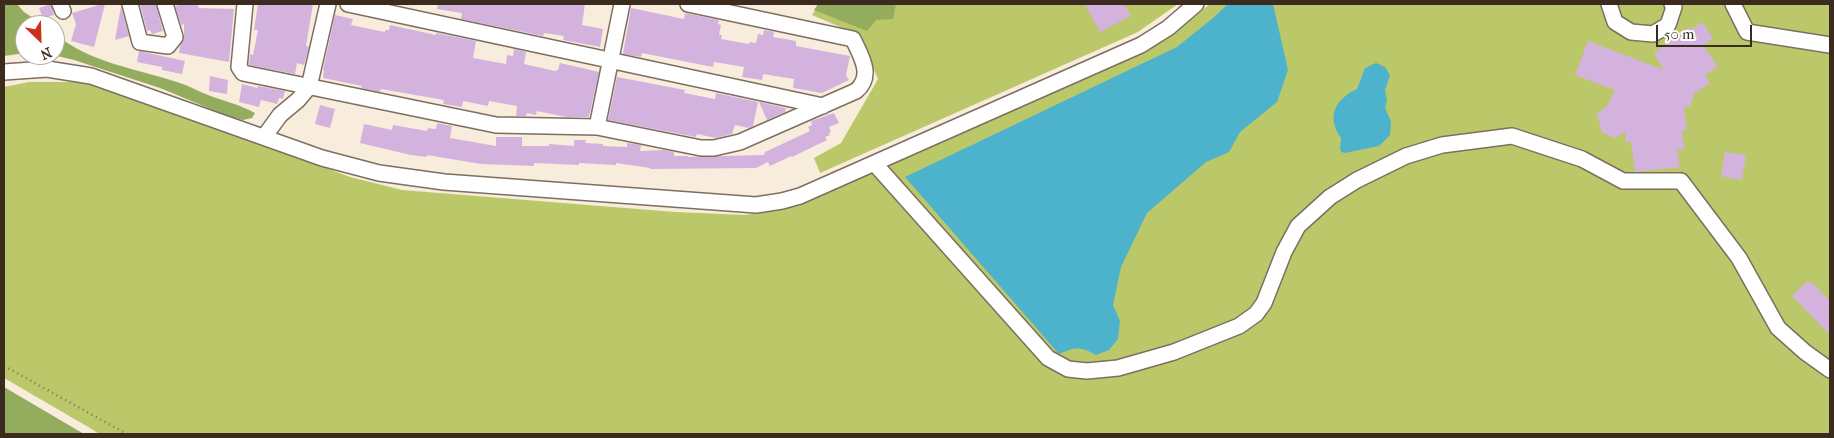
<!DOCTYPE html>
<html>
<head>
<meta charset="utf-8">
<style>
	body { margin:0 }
	#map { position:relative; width:1834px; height:438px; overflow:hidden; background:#f8ecdc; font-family:"IM FELL French Canon",serif }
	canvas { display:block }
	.frame { position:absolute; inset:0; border:5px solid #3b2a1e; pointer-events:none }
	.north { position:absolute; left:15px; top:15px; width:50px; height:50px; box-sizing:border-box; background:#fff; border:1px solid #b1aaa5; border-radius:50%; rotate:156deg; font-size:14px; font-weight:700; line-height:20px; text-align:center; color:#3b2a1e }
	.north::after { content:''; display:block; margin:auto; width:18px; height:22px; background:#c8321e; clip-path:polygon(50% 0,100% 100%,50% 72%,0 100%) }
	.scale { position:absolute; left:1656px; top:25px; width:96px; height:22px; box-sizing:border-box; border:2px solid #3b2a1e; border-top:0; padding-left:6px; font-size:15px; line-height:18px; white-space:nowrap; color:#3b2a1e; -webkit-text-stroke:4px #fff; paint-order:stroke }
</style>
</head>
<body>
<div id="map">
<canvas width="1834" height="438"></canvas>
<div class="frame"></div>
<div class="north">N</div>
<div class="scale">50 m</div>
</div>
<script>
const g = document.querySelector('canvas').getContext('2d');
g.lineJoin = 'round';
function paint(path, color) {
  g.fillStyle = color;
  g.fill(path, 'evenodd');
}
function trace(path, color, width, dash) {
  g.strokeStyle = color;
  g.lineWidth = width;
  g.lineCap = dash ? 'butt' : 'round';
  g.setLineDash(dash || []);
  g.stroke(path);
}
paint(new Path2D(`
	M819 4H1178L1138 32 820 173 814 158 841 143 878 79 859 35 812 15Z
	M1210 4H1830V434H99L90 428 4 378V87L29 82H84L199 120 350 177 402 190 675 212 746 215 789 207 837 188 1134 56 1169 37Z`), '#bbc86a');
paint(new Path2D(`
	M4 4H17L24 12 44 25H25V53L4 56Z
	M818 4H896L893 19 876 20 867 31 814 10Z
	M55 34C90 63 138 69 180 83 190 86 199 92 208 95 224 101 241 105 255 113L252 118 243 120 230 117 160 88 74 60 53 55H55Z
	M4 387 84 434H4Z`), '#94ac5e');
paint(new Path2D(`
	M1228 4H1273L1288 70 1277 102 1240 132 1229 152 1206 162 1147 213 1121 267 1113 305 1120 321 1118 339 1109 350 1096 355C1080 346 1075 347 1059 354L905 177 1177 47 1213 18Z
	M1376 63 1385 67 1390 75 1385 90 1387 101 1385 108 1391 121 1390 135 1379 146 1345 153 1341 152 1340 148 1341 138C1326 117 1335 99 1357 89L1365 68Z`), '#4db2cc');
paint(new Path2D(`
	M51 4 54 15 43 18 39 8Z
	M102 4H105L94 47 71 41 76 24 72 13Z
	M140 4H156L163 31 152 34 150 30 147 31Z
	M184 4H197L199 8 234 9 229 62 179 53 180 45 184 39V24L181 25 175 6Z
	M258 4H313L306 46 309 47 304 65 297 63 295 74 249 65 250 54 253 55 258 30H254Z
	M438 4H585L582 25 603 29 600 47 563 40 564 36 544 33 543 36 461 19 462 13 437 9Z
	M1085 4H1124L1131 16 1100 32Z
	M121 6 129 36 115 40Z
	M631 8 684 19 685 13 719 20 718 24 721 25 719 35H722L721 39 749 44V42L756 43 758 34 763 35 764 30 774 32 773 37 796 41V46L850 56 846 75 849 80 822 93 793 88 794 79 763 74 762 80 742 77 744 67 714 62 713 67 642 53 641 57 623 54Z
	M335 15 353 19 351 25 385 32V30H389L390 25 436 35V33L476 41 473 58 506 64 507 55 513 56 514 49 526 52 524 64 555 71 558 70 560 63 599 72 589 117H566L537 111 536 115 527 113 526 116H516L517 106 489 101 488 106 463 101 462 107 443 104 444 100 381 89 380 92 361 88 362 86 323 78 324 70H323Z
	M1702 22 1713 38 1703 46 1718 66 1705 75 1710 83 1694 94 1690 107H1684L1687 130H1682L1684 149 1677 150 1680 167 1635 172 1631 141 1626 142 1625 132 1615 138 1602 132 1597 114 1607 106 1615 90 1575 75 1588 41 1664 70 1654 53 1689 27 1691 30Z
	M139 51 185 61 182 74 162 70V67L137 62Z
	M210 76 228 80 227 94 209 91Z
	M617 77 685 90 684 93 715 99 716 93 758 102 753 126 749 128 735 125 732 134 716 138 697 134 696 137 608 120Z
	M242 84 257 88 258 86 285 91 283 99 279 98 277 104 261 100 259 107 239 102Z
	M759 102 786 108 785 112 767 120Z
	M320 105 335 109 330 128 315 124Z
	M834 113 839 123 829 127 831 132 829 133 830 135 825 137 827 140 792 157 791 156 770 166 768 162 756 168 650 169V168L616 163V165L579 163V165L534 163V166L481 164 427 155V157L411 155 360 143 364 124 392 130 393 125 427 131 428 128 436 129 437 123 452 126 450 138 496 146V137H522V146H549V144L574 146V140H586L585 143 603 144V146L627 147V143L641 145 640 151 664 150 674 152V156H688V157L764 155 765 152 810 131 808 127 812 125 811 121Z
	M1725 152 1746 155 1742 180 1721 176Z
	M1808 281 1811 284 1812 282 1830 301V335L1792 296Z`), '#d3b3de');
const minor = new Path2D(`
	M60 4 63 11
	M130 4 140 42 168 46 175 37 165 4
	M245 4 239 67 243 73 496 125 597 127 701 148H714L740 142 856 91C874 76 861 56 853 39L688 4
	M348 4 823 106
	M1609 4 1615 22 1631 32 1653 34 1668 25 1674 7 1672 4
	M1733 4 1747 32 1830 45
	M4 72 47 69 91 76 322 158 379 173 444 182 756 205 782 201 800 196 1141 45 1168 28 1196 4
	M597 127 622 4
	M264 137 280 115 298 100 309 87 328 4
	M875 164 1048 358 1068 369 1087 371 1118 368 1174 352 1239 326 1256 314 1264 303 1284 252 1298 226 1330 197 1357 180 1406 156 1442 145 1512 136 1582 159 1623 181H1681L1739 258 1778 328 1805 352 1830 370`);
trace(minor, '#7d6e60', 18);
trace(new Path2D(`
	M4 366 127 434`), '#7d6e60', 2.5, [1, 4]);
trace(minor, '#fff', 15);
</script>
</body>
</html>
